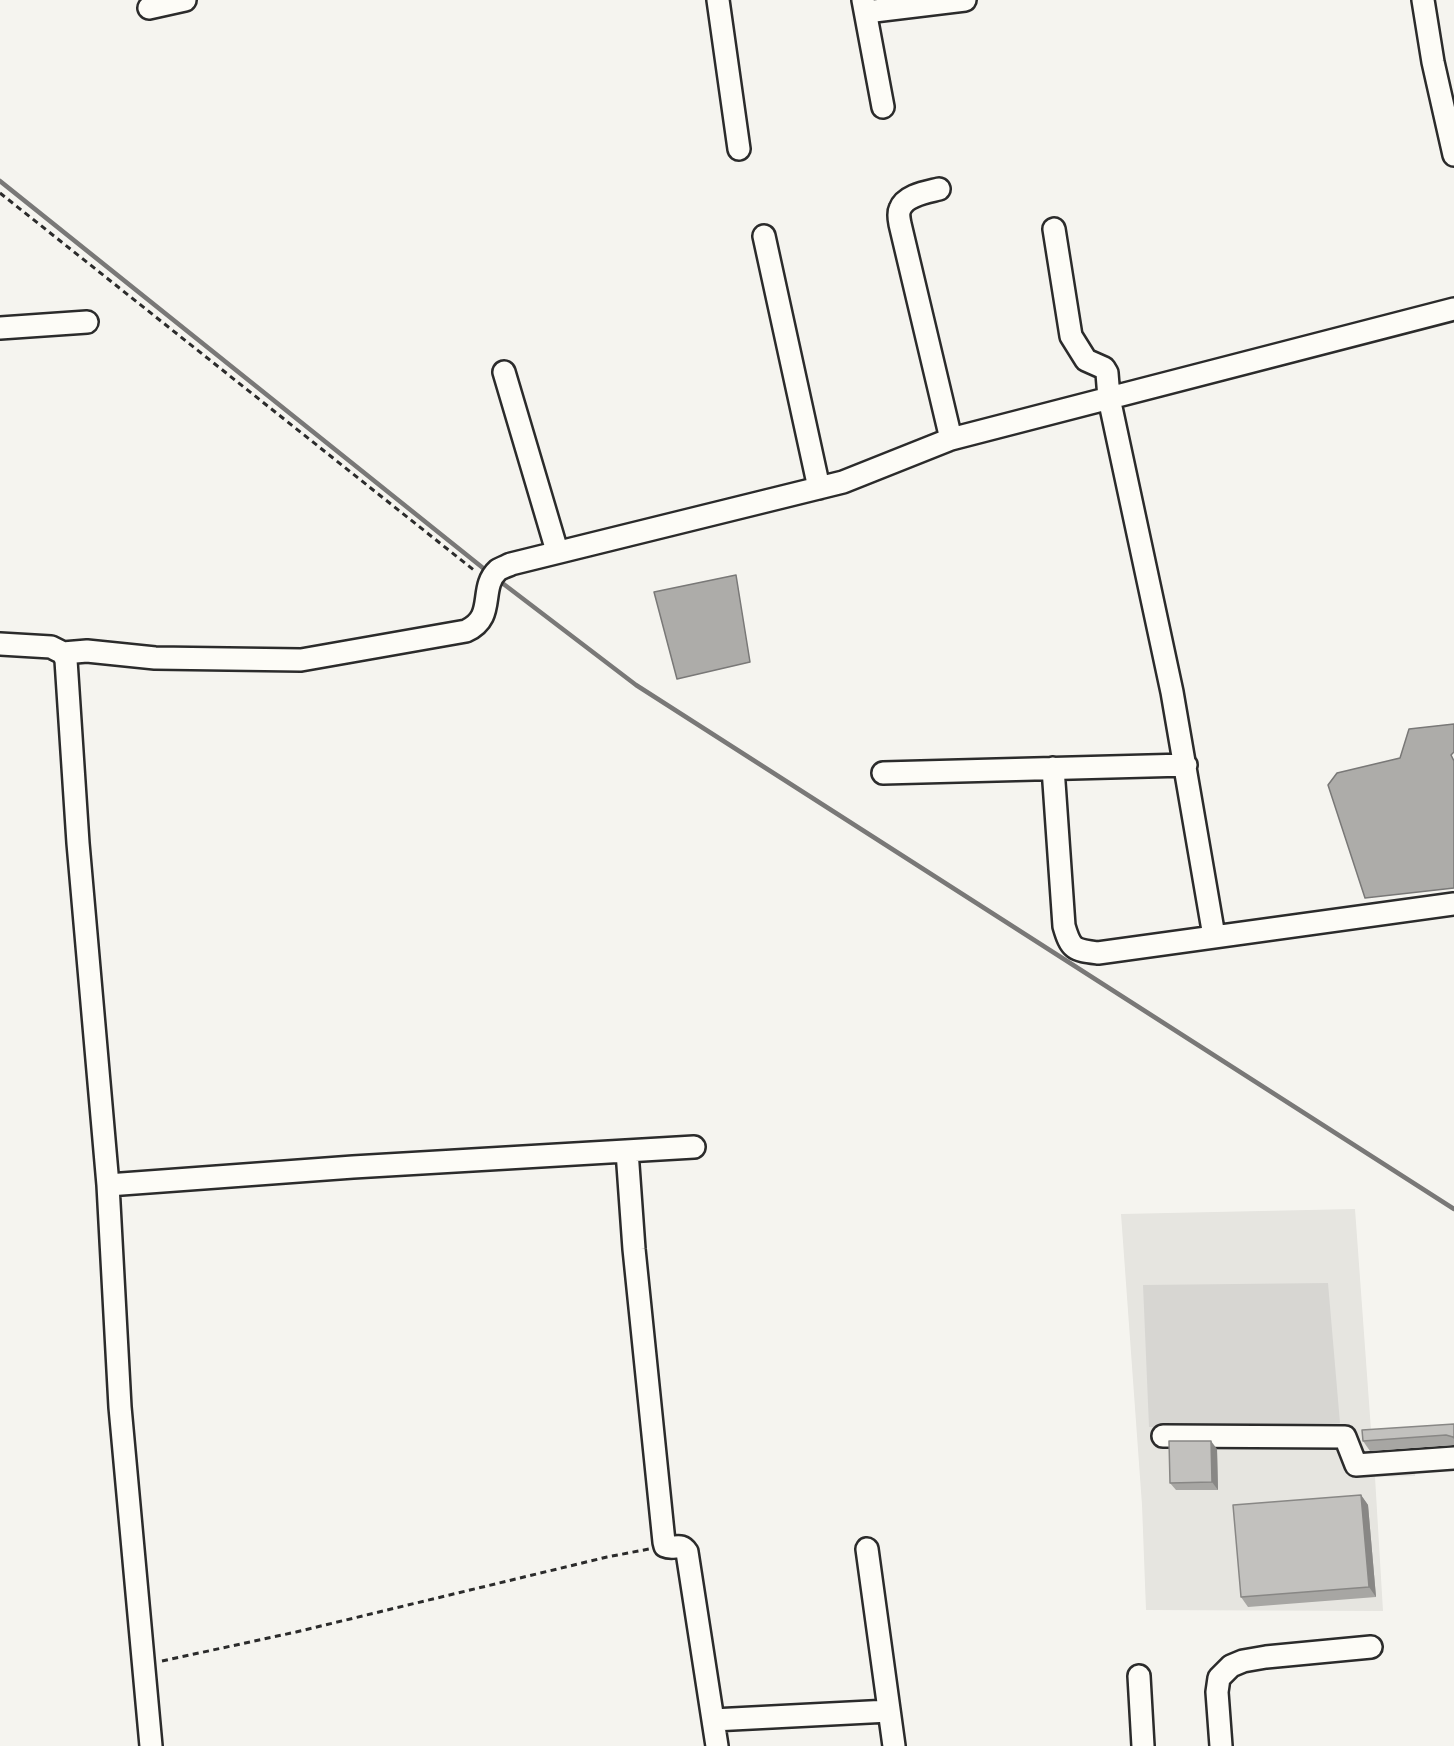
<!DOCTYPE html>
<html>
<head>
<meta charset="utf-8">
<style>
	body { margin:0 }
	canvas { display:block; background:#f5f4ef }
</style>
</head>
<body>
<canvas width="1454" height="1746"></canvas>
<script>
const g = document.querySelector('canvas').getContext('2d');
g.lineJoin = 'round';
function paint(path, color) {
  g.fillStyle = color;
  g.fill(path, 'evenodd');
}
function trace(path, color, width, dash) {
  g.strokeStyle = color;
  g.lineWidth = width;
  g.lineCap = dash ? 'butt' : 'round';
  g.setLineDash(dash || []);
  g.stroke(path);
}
paint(new Path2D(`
	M1355 1209 1371 1430 1454 1426V1460L1416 1463 1415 1476 1375 1477 1383 1611 1146 1610 1142 1505 1121 1214Z`), '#e6e5e0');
paint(new Path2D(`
	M1328 1283 1340 1423 1149 1427 1143 1285Z`), '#d7d6d2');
const water = new Path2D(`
	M736 575 750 662 677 679 654 592Z
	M1454 724V752L1451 755 1454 761V888L1365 898 1328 785 1337 773 1400 758 1409 729Z`);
paint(water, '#adaca9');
trace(water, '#797877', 1.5);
trace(new Path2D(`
	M0 181 488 572
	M497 579 636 685 1454 1209`), '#797877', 4.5);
const minor = new Path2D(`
	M718 0 739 149
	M863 0 883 107
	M1423 0 1433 62 1454 155
	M149 8 185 0
	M866 12 965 0
	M939 189C927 192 905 195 900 209 898 213 899 219 900 224L951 439
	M1054 229 1071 336 1086 360 1104 368 1107 373 1109 398 1172 692 1214 936
	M764 236 819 488
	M0 328 87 322
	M504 372 557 551
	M0 644 51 647 63 653 66 660 78 843 108 1185 120 1407 151 1746
	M63 653 87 651 155 658 301 660 466 631C497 617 478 588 498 570 501 568 507 566 511 564L843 482 951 439 1454 309
	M1053 768 1064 926C1071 950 1074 950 1098 953L1454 904
	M883 773 1186 765
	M627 1151 634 1249 664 1542 665 1546C674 1550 681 1542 687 1552L717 1746
	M108 1185 353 1167 694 1147
	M1163 1436 1345 1437 1356 1465 1454 1458
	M867 1549 894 1746
	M1139 1676 1143 1746
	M713 1720 889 1711
	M1221 1746 1217 1692 1219 1678 1231 1666 1243 1661 1266 1657 1371 1647`);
trace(minor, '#2b2b2b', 26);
trace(new Path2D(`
	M0 193 475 571
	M162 1661 296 1632 607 1557 649 1549`), '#2b2b2b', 3, [6, 4.5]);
trace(minor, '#fdfcf7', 21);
paint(new Path2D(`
	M1454 1424V1445L1370 1451 1363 1441Z
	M1217 1449 1218 1490H1176L1170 1483Z
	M1361 1495 1368 1505 1376 1597 1248 1607 1241 1597Z`), '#a7a6a3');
paint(new Path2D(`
	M1211 1441 1217 1449 1218 1490 1212 1482Z
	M1361 1495 1368 1505 1376 1597 1369 1587Z`), '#888785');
const building = new Path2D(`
	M1454 1424V1438L1453 1437 1446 1435 1363 1441 1362 1430Z
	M1169 1441H1211L1212 1482 1170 1483Z
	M1361 1495 1369 1587 1241 1597 1233 1505Z`);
paint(building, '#c2c1be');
trace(building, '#888785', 1.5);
</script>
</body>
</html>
